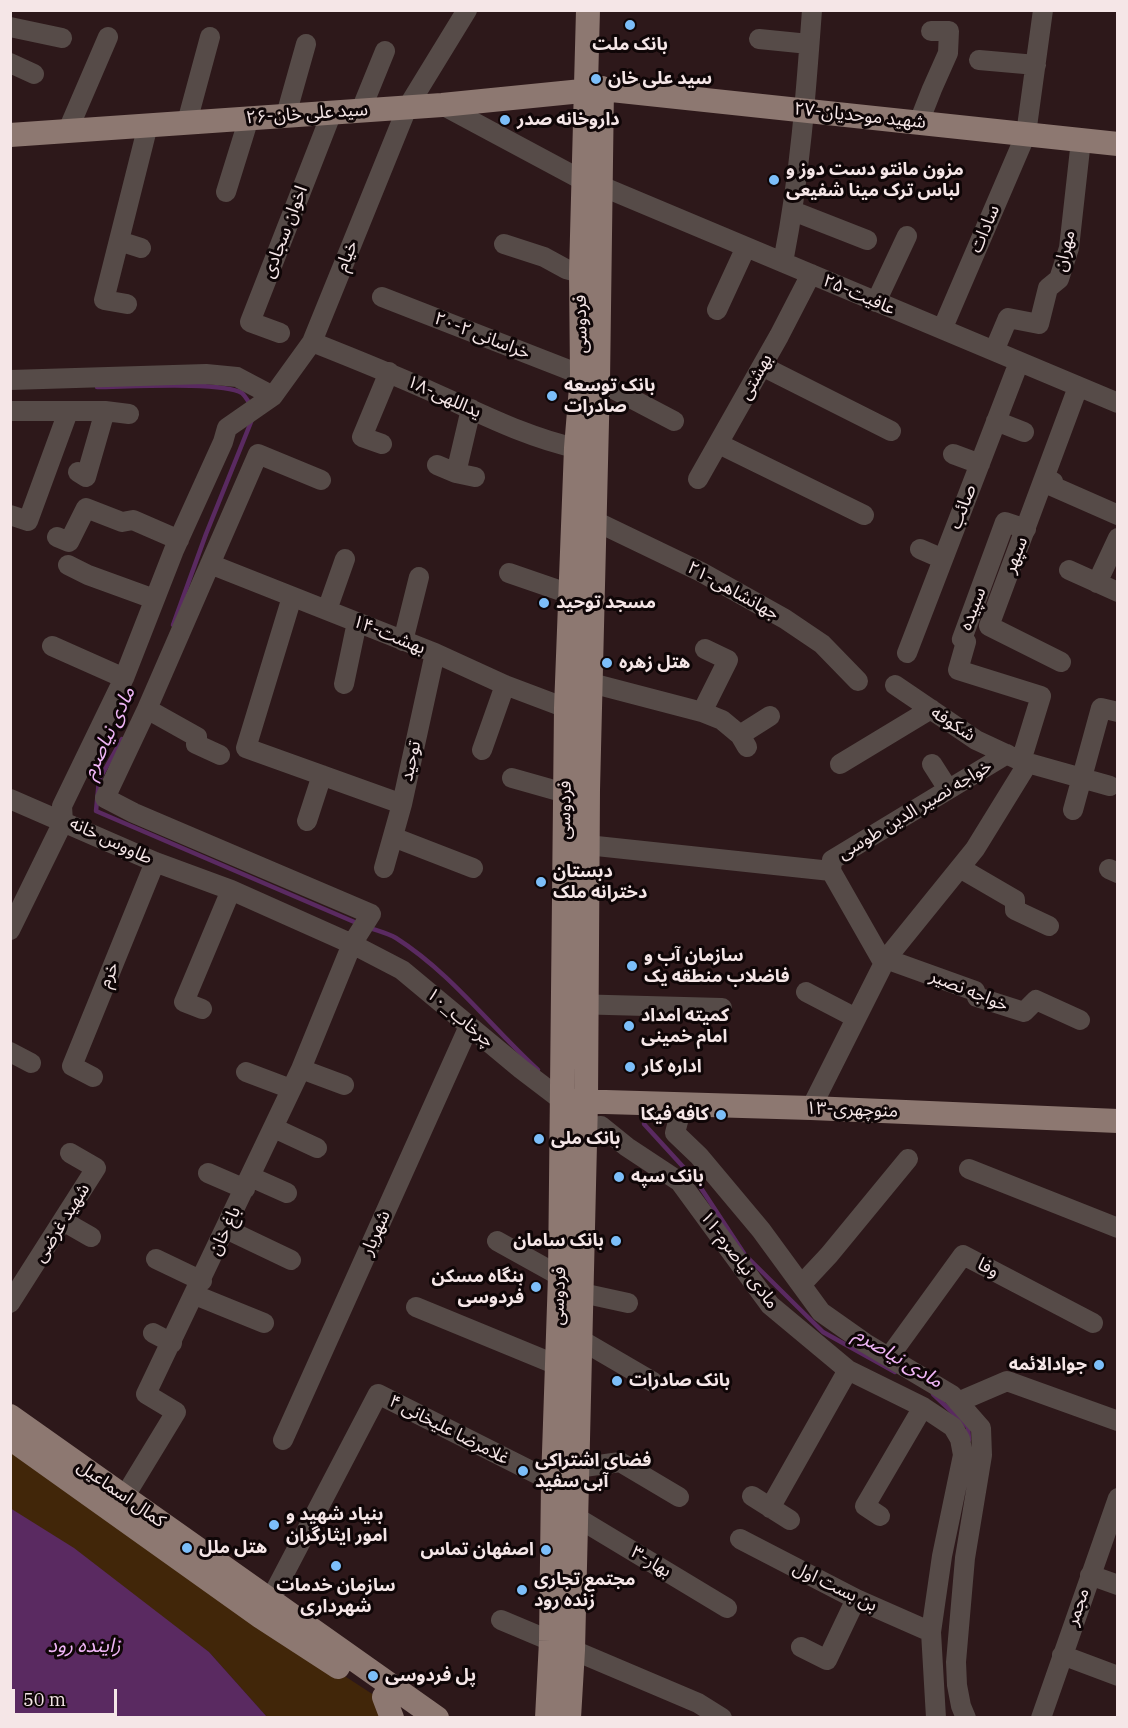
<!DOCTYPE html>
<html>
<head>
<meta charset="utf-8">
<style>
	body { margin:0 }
	#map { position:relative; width:1128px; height:1728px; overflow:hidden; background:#2d181a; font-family:"IBM Plex Serif",serif }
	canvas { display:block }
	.frame { position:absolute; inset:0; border:12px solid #f5e6e7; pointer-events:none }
	.scale { position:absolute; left:12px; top:1689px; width:105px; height:27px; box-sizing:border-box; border:3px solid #f5e6e7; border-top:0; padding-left:8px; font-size:18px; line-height:21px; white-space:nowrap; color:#f5e6e7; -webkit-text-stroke:4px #0f0607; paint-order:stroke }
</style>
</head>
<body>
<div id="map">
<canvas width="1128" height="1728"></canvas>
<div class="frame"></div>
<div class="scale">50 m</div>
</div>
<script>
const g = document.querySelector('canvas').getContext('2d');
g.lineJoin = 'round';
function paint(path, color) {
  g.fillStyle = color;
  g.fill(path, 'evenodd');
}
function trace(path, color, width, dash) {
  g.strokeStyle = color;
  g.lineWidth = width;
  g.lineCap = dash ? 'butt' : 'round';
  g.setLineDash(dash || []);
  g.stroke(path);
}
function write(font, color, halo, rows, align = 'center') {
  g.font = font + ' "IBM Plex Serif","Noto Sans Arabic",serif';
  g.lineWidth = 6;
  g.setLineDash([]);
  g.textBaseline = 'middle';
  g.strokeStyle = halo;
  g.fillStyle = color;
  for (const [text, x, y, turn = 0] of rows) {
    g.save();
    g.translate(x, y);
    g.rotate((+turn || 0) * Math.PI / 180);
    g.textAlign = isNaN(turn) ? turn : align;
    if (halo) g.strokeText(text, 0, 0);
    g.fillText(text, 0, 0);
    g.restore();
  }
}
paint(new Path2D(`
	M10 1444 323 1662 380 1699 386 1717H267L209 1652 11 1513Z`), '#412609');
paint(new Path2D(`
	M10 1508 74 1548 209 1652 267 1717H11Z`), '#5a2a61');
trace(new Path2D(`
	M97 387C125 387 222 381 242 393 245 396 248 401 250 404
	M173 625 206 534 253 417
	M122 739 99 780 96 811 359 924
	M370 928C378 931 388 933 396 938 451 973 490 1026 538 1070
	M644 1124 697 1182 745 1255 823 1332 895 1372
	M933 1394 968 1427 969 1440`), '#5a2a61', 4.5);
trace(new Path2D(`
	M10 27 62 38
	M759 39 809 44
	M979 60 1036 65
	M10 63 34 74
	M442 105 582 180
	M361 110 385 51
	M286 115 306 44
	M187 122 210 37
	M919 122 932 89 948 53 949 31H931
	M68 130 108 37
	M601 186 1118 403
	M226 192 249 118
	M793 211 867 240
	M119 241 141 248
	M504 244 544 257 566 269 581 273
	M784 257C800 175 806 93 812 10
	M382 297 582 375
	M876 302 907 236
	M127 304 104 300 148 125
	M717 310 746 247
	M944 325 1026 134 1043 10
	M280 333 250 322 332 112
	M312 342C355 359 397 376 439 395 484 415 529 438 576 448
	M994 351 1008 318 1039 324 1048 288 1059 279 1069 248 1081 140
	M762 366 891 431
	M10 380 206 374 237 377 273 396
	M598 381 674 421
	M10 411H105L129 414
	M996 421 1024 432
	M382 444 362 437 389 372
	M719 444 864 515
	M953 454 980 464
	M437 465 456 473 475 477
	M78 472 86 477 105 411
	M456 473 471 409
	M1045 477 1053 482 1052 486 1118 515
	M698 479 779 336 811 274
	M10 515 28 521 68 412
	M595 521 701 572 785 619 822 644 858 681
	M57 537 69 542 86 508 122 522 133 520 179 540
	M920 549 943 559
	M210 564 435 653 505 685 566 708
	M68 565 88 575 154 599
	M1069 570 1118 592
	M509 573 570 594
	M1097 583 1118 538
	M292 597 246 748 402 804
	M327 610 345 559
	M403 641 419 577
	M52 646 124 678
	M907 653 1019 362
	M1061 662 989 626 1078 387
	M591 683 702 712 722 720 740 735 747 747
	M344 684 357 622
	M895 685 976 740 1021 761 1110 786
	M147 709 197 737 196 744 220 755
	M702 712 728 660 705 649
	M740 735 770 716
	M482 750 505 685
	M1021 761 1041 696 958 670 966 642 962 639 1005 522 1026 529
	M840 764 931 709
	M932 764 948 789
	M512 778 565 793
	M10 799 155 862 231 890 352 944 402 970 521 1069 563 1101
	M1073 810 1101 708 1118 712
	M307 821 322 775
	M63 822 62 806 124 678 174 550 223 442 227 428 273 396 312 342 407 108 467 10
	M393 837 473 868
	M587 845 831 871 884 964
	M384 868 402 804 435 653
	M960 868 1015 900V910L1049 926
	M1109 869 1118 873
	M831 871 832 860 1007 754
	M10 930 63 822
	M886 959 975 991 977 997 1024 1012 1036 1000 1080 1020
	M806 992 856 1018
	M571 1004 722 1008
	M202 1009 184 1002 231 890
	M10 1052 31 1063
	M301 1069 344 1085
	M246 1072 291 1089
	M93 1077 72 1066 155 862
	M696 1105 680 1114 675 1133 699 1156 761 1230 821 1312 865 1343 952 1395 981 1428 982 1455 965 1558 956 1662 957 1685 961 1706 966 1718
	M811 1108 886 959 975 849 1028 763
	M585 1127 601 1126 627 1147 680 1182 770 1305 848 1370 923 1407 953 1427 960 1439 963 1455 942 1556 931 1632 936 1718
	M274 1128 317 1148
	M969 1169 1118 1228
	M208 1173 245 1189
	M251 1177 287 1193
	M63 1221 91 1237
	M226 1229 291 1260
	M497 1241 560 1276
	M156 1259 202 1281
	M801 1285 829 1255 908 1159
	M582 1293 628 1303
	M195 1295 264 1323
	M10 1303 96 1168 70 1153
	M416 1307 557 1365
	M153 1333 172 1343
	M581 1340 653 1382
	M889 1357 963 1255 1093 1323
	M958 1402 1007 1381 1118 1421
	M283 1440 469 1026
	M577 1468 620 1462 679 1497
	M752 1496 790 1520
	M770 1508 848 1370
	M117 1509 176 1412 146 1394 301 1069 352 944 371 914 134 813 105 798 147 709 258 454 321 480
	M880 1516 865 1506 923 1407
	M576 1517 727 1608
	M740 1539 856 1599 931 1632
	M1090 1575 1118 1585
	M264 1612 378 1394 553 1482
	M501 1620 551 1641
	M801 1647 827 1660 856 1599
	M573 1650 698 1703 722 1718
	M1062 1655 1118 1676
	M1041 1718 1118 1498`), '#564b48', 20);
trace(new Path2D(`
	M10 135 442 105 602 89 1118 144
	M571 1101 811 1108 1118 1121
	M10 1416 437 1718
	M10 1438 261 1617 338 1667
	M384 1697 392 1718
	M547 1718 551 1641 553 1482 560 1276 566 708 576 448 582 375 581 273 588 10
	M569 1718 573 1650 586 1101 588 790 598 381 602 88`), '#8d7871', 24);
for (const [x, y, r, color] of [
	[630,25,6,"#7cbef9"],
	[596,79,6,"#7cbef9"],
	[505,120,6,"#7cbef9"],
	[774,180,6,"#7cbef9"],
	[552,396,6,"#7cbef9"],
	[544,603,6,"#7cbef9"],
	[607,663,6,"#7cbef9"],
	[541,882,6,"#7cbef9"],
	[632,966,6,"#7cbef9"],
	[629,1026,6,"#7cbef9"],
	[630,1067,6,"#7cbef9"],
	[721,1115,6,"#7cbef9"],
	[539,1139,6,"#7cbef9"],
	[619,1177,6,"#7cbef9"],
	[616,1241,6,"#7cbef9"],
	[536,1287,6,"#7cbef9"],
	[1099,1365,6,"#7cbef9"],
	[617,1381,6,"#7cbef9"],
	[523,1471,6,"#7cbef9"],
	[274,1525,6,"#7cbef9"],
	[187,1548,6,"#7cbef9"],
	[546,1550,6,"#7cbef9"],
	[336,1566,6,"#7cbef9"],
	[522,1590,6,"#7cbef9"],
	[373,1676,6,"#7cbef9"]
]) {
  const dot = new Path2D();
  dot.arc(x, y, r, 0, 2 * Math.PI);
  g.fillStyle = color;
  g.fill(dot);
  trace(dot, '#0f0607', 2);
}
write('bold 18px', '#f5e6e7', '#0f0607', [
	["بانک ملت",630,45,"center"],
	["سید علی خان",608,79],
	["داروخانه صدر",517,120],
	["مزون مانتو دست دوز و",786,170],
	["لباس ترک مینا شفیعی",786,191],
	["بانک توسعه",564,386],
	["صادرات",564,407],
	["مسجد توحید",556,603],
	["هتل زهره",619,663],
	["دبستان",553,872],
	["دخترانه ملک",553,893],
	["سازمان آب و",644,956],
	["فاضلاب منطقه یک",644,977],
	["کمیته امداد",641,1016],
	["امام خمینی",641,1037],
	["اداره کار",642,1067],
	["کافه فیکا",709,1115,"right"],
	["بانک ملی",551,1139],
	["بانک سپه",631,1177],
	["بانک سامان",604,1241,"right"],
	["بنگاه مسکن",524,1277,"right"],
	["فردوسی",524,1298,"right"],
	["جوادالائمه",1087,1365,"right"],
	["بانک صادرات",629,1381],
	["فضای اشتراکی",535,1461],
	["آبی سفید",535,1482],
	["بنیاد شهید و",286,1515],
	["امور ایثارگران",286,1536],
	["هتل ملل",199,1548],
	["اصفهان تماس",534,1550,"right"],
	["مجتمع تجاری",534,1580],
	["زنده رود",534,1601],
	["سازمان خدمات",336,1586,"center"],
	["شهرداری",336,1607,"center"],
	["پل فردوسی",385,1676]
], 'left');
write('18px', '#f5e6e7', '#0f0607', [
	["۲۶-سید علی خان",307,114,-4],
	["۲۷-شهید موحدیان",860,116,6],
	["سادات",985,229,-67],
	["اخوان سجادی",285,232,-69],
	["مهران",1065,251,-77],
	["خیام",347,256,-68],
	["۲۵-عافیت",859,295,23],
	["فردوسی",581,324,-91],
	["۲۰-خراسانی ۲",482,336,21],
	["بهشتی",756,377,-61],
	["۱۸-یداللهی",444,397,24],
	["صائب",963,507,-69],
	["سپهر",1016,555,-69],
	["۲۱-جهانشاهی",733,591,29],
	["سپیده",973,609,-69],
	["۱۴-بهشت",389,635,22],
	["شکوفه",953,724,33],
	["توحید",411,761,-78],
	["فردوسی",565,810,-89],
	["خواجه نصیر الدین طوسی",915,810,-31],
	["طاووس خانه",111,841,25],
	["خرم",109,975,-68],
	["خواجه نصیر",969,991,22],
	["۱۰_چرخاب",460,1018,40],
	["۱۳-منوچهری",852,1110,2],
	["شهید غرضی",62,1223,-58],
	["باغ خان",225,1231,-65],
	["شهریار",376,1233,-66],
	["۱۱-مادی نیاصرم",739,1260,53],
	["وفا",988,1268,27],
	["فردوسی",559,1296,-88],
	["۴ غلامرضا علیخانی",449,1430,27],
	["کمال اسماعیل",121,1494,35],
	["۳-بهار",651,1562,31],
	["بن بست اول",835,1587,26],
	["مجمر",1078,1607,-71]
]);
write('italic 20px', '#efb5f6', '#0f0607', [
	["مادی نیاصرم",109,733,-65],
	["مادی نیاصرم",898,1358,31],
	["زاینده رود",84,1646]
]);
</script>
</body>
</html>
